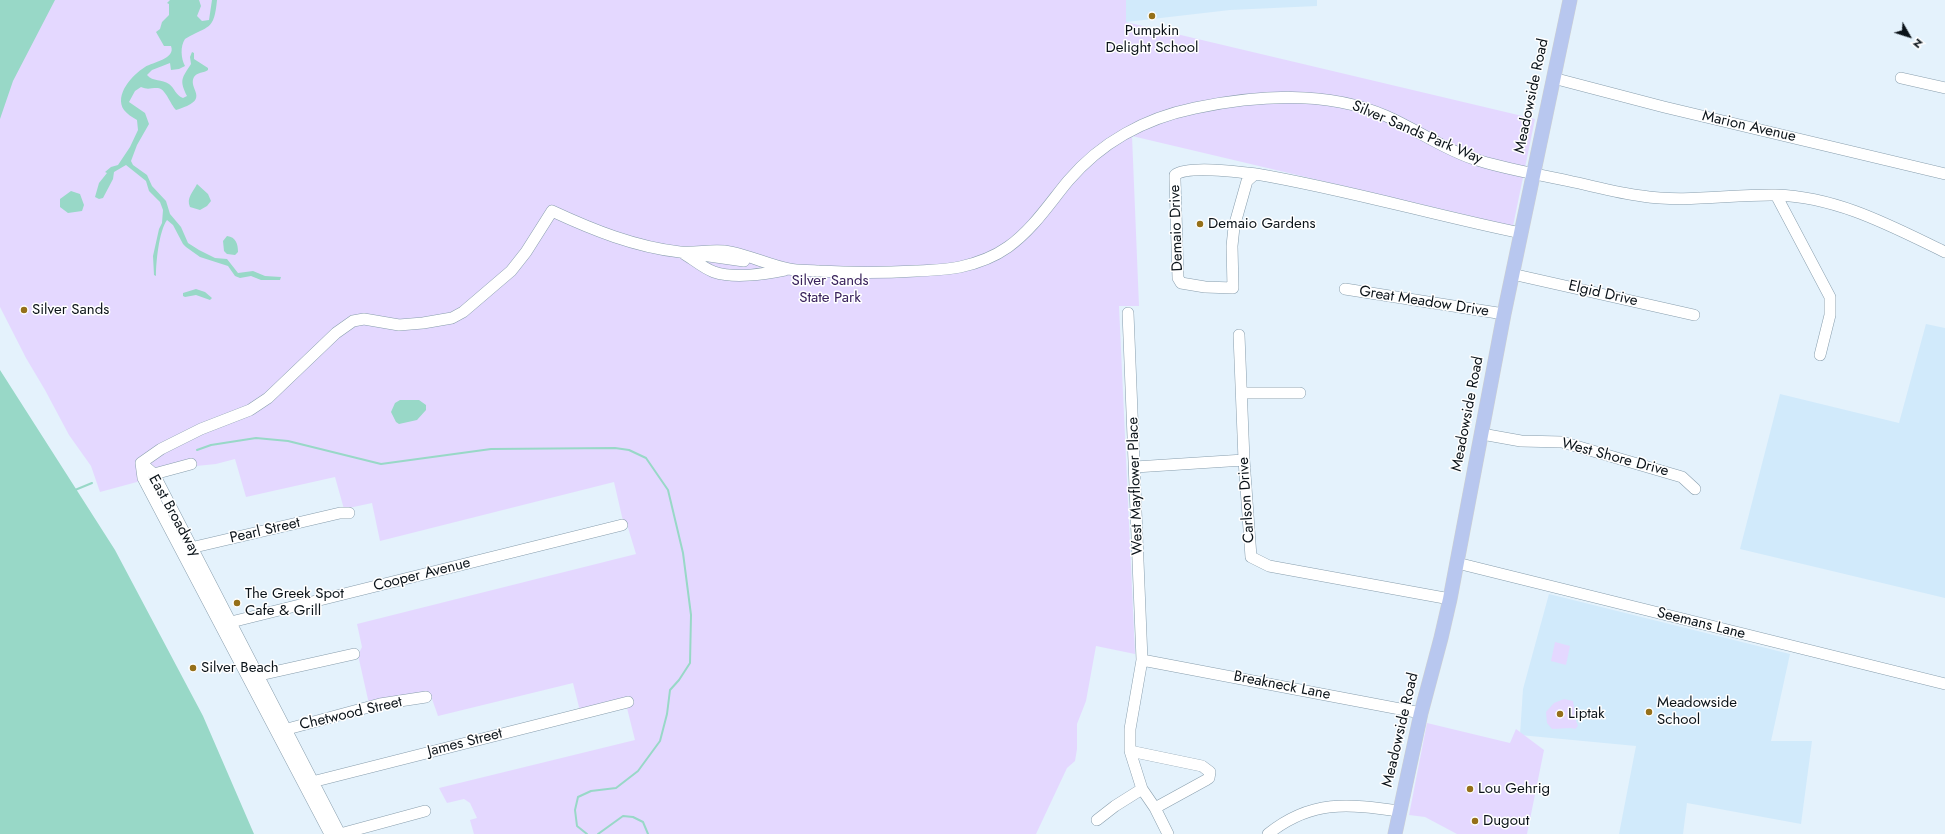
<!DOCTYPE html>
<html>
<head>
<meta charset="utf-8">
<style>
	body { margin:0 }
	#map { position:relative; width:1945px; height:834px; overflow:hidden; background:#e4f2fc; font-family:Jost,sans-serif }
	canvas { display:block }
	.north { position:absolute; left:1889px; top:16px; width:40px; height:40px; -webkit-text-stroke:3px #fff; paint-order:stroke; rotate:129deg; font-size:11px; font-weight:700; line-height:16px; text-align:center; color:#0b1319 }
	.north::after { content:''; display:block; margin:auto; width:14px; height:18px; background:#0b1319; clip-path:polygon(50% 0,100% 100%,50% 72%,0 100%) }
</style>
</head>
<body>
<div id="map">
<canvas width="1945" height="834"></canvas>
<div class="north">N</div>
</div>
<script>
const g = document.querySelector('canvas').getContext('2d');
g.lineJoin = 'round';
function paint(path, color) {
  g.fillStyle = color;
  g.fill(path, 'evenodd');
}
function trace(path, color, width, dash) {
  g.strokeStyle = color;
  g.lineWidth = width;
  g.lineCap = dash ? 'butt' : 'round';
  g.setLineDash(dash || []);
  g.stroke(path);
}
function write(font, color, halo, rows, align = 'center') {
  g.font = font + ' Jost,sans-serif';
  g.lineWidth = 3;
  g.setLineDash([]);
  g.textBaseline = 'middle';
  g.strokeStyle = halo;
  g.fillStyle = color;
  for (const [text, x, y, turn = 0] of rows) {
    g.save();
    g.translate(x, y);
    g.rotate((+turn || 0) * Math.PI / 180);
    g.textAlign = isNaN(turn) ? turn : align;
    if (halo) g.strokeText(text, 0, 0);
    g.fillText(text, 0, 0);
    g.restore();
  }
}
paint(new Path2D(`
	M1126 0H1317V6L1230 10 1126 22Z
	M1926 324 1945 328V598L1740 549 1780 394 1899 423Z
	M1549 594 1790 654 1771 741H1812L1801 824 1687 803 1683 834H1619L1636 746 1520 735 1523 689Z`), '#d1eafb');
paint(new Path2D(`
	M34 0H1126V22L1535 119 1513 226 1132 136 1139 306H1119L1135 654 1096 646 1086 701 1077 724V749L1075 761 1067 768 1036 834H474L470 820 477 818 470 803 464 799 447 803 439 788 635 740 625 700 580 711 573 683 438 716 432 699 422 694 369 704 358 655 362 647 357 624 636 554 626 521H623L614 482 380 541 372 503 344 509 335 477 246 497 235 459 216 464 196 466 100 492 91 466 69 435 45 390 26 358 0 307V84Z
	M1555 642 1570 646 1566 665 1551 661Z
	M1564 699 1573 701 1576 721 1578 726 1575 729 1571 728 1552 729 1547 723 1546 712 1554 703Z
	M1427 723 1510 743 1516 729 1544 750 1527 834H1457L1425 817 1409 815Z`), '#e4d8ff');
paint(new Path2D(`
	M0 0H55L13 81 0 119Z
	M170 0H199L201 6 197 16 202 21 209 20 212 0H217C214 31 209 25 185 39 180 46 181 59 185 66L179 69 171 70 170 63 152 70 147 75C153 82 162 79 169 84 175 88 175 95 183 98L187 96C179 80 182 78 191 64L190 57 192 52 194 53V59L208 68V70C204 73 197 72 194 77 188 88 207 97 187 106 183 107 181 109 176 110 170 104 165 87 157 88 150 88 148 90 141 87L135 91 129 102 145 113 149 124 137 145 131 161 133 165 147 175 152 186 166 201 170 214 181 227 188 243 199 250 215 258 227 259 238 273 253 271 265 276 281 277 280 280H261L251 276 240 278 235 276 228 266 200 257 186 247 183 244 173 225 167 220C159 231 156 262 156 276L154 275 153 256 159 229 162 223 163 210 160 202 149 191 146 181 126 165 114 172 113 179 103 198 99 199 95 197 99 183 107 173 105 172 111 167 118 165 130 147 138 130 137 120C132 117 127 114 124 110 114 95 132 75 145 67 153 62 176 59 171 46H164L156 32 160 29 162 22 169 15V4L167 3Z
	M197 184 208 194 211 201 207 206 200 210 190 207C186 198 193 192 197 184Z
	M71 191 80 194 84 205 82 211 68 213 60 207V199Z
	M227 236C236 237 238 244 238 252L235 255 227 254 224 251 223 241Z
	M196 289 205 292 212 298 210 300 196 295 185 297 183 296V293Z
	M0 370 115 550 203 716 254 834H0Z
	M400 400H419L426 405V410L417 420 399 424 396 422 391 412 395 403Z`), '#98d8c7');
trace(new Path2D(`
	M197 450 211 445 256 438 288 441 381 464 491 449 615 448 629 450 646 458 668 490 683 553 691 615 690 663 679 680 670 690 667 714 660 741 638 771 616 788 591 791 578 797 575 810 577 826 587 834
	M75 490 92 483
	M598 834 623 816 633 817 643 822 648 834`), '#98d8c7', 2);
const minor = new Path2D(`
	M1553 78 1664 107 1945 174
	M1901 78 1945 88
	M1255 174 1247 181 1234 227 1232 246 1233 288 1205 287 1181 283 1178 278 1175 180V175C1187 165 1240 172 1256 174 1345 189 1433 215 1521 233
	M1776 195 1830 297V315L1820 355
	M683 253C693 259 703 268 714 272 735 279 764 274 785 270
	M702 255 744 261
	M1512 274 1694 315
	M1345 289 1504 314
	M1128 313 1142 660 1130 729V751L1142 789 1155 808 1168 834
	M1239 335 1244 460 1251 557 1269 566 1450 599
	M1242 393H1300
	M1482 434 1521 441 1562 442 1682 477 1695 489
	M141 463 161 449 201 429 250 410 268 398 336 333 353 321 364 319 399 325 423 323 452 318 463 312 511 271 526 252 552 211C593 230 635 247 680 252 697 254 713 248 731 252 751 256 769 265 789 269 798 271 809 270 819 271 851 273 883 273 916 271 931 270 946 270 960 267 978 263 994 257 1008 247 1033 229 1049 204 1068 181 1101 142 1146 118 1195 108 1258 95 1327 90 1386 116 1416 129 1443 149 1474 159 1504 169 1537 174 1569 181 1593 186 1617 193 1642 196 1686 203 1732 194 1776 195 1838 197 1891 226 1945 252
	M141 463 154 474 340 834
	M141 463 143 478 330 834
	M1135 467 1244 460
	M154 474 191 464
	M186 549 340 513H349
	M1457 563 1945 684
	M223 624 622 525
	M1142 660 1421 713
	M251 677 354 654
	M280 731 380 704 426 697
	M1130 751 1202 766 1210 772 1209 778 1206 780 1155 808
	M308 783 628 702
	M1097 820 1115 806 1142 789
	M340 834 425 811
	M1268 834C1312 799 1348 804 1399 811`);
const major = new Path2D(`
	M1395 834 1421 713 1441 638 1450 599 1504 314 1570 0`);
trace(minor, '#889ead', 12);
trace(major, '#ced0d1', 15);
trace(minor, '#fff', 11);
trace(major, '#b8c7ef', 14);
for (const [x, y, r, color] of [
	[1152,16,4,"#957019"],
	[1200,224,4,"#957019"],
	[24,310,4,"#957019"],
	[237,603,4,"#957019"],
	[193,668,4,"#957019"],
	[1649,712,4,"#957019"],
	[1560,714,4,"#957019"],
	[1470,789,4,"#957019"],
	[1475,821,4,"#957019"]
]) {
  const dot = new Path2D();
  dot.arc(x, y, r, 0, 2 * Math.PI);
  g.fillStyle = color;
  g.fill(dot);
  trace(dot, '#fff', 1.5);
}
write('15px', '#0b1319', '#fff', [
	["Pumpkin",1152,31,"center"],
	["Delight School",1152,48,"center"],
	["Demaio Gardens",1208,224],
	["Silver Sands",32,310],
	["The Greek Spot",245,594],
	["Cafe & Grill",245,611],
	["Silver Beach",201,668],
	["Meadowside",1657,703],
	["School",1657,720],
	["Liptak",1568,714],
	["Lou Gehrig",1478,789],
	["Dugout",1483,821]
], 'left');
write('15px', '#0b1319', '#fff', [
	["Meadowside Road",1532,96,-78],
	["Marion Avenue",1749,127,13],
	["Silver Sands Park Way",1417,133,23],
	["Demaio Drive",1177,228,-92],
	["Elgid Drive",1603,294,13],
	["Great Meadow Drive",1424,302,9],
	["Meadowside Road",1468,414,-79],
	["West Shore Drive",1615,458,15],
	["West Mayflower Place",1136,486,-92],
	["Carlson Drive",1247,500,-94],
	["East Broadway",174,516,61],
	["Pearl Street",265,531,-13],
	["Cooper Avenue",422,575,-14],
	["Seemans Lane",1701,624,14],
	["Breakneck Lane",1282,686,11],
	["Chetwood Street",351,714,-13],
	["Meadowside Road",1401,730,-77],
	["James Street",465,743,-14]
]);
write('15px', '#39225c', '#fff', [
	["Silver Sands",830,281],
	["State Park",830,298]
]);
</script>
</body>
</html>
